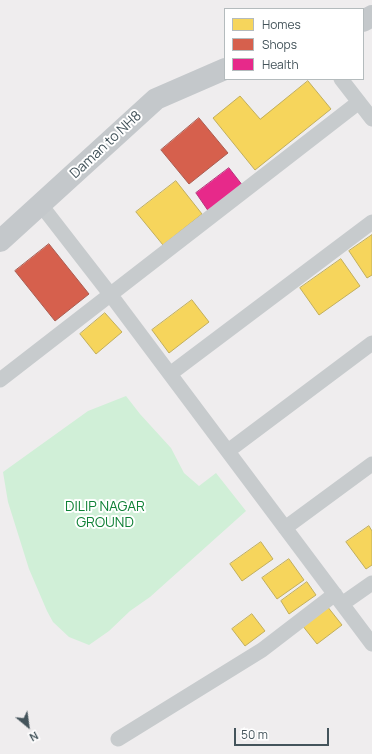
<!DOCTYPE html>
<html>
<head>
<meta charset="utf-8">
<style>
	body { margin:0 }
	#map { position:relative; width:372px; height:754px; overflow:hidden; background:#efedee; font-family:Manrope,sans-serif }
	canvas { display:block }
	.legend { position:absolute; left:224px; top:8px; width:140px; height:72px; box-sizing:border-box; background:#fff; border:1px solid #b4bbbd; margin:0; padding:5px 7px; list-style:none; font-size:12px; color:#44545b }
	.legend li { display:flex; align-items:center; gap:8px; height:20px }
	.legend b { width:20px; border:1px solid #b4bbbd }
	.north { position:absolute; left:8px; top:706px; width:40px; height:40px; -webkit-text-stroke:3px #fff; paint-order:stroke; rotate:151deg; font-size:11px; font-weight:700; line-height:16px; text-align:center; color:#44545b }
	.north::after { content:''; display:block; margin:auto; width:14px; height:18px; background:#44545b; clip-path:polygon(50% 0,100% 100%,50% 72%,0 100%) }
	.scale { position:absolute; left:234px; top:728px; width:95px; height:18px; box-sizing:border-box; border:2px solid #44545b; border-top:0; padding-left:5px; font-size:12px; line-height:14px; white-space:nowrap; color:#44545b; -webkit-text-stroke:3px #fff; paint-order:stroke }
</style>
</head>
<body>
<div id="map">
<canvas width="372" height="754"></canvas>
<ul class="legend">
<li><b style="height:11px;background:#f6d55c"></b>Homes</li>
<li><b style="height:11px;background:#d6604d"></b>Shops</li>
<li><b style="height:11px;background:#e7298a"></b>Health</li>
</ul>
<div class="north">N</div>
<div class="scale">50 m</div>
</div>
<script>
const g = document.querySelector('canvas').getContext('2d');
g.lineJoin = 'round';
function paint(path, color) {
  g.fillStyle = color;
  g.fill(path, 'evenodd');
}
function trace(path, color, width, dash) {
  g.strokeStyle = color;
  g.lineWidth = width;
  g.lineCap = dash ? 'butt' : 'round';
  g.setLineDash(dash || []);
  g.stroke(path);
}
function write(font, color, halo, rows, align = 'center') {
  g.font = font + ' Manrope,sans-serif';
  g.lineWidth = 4;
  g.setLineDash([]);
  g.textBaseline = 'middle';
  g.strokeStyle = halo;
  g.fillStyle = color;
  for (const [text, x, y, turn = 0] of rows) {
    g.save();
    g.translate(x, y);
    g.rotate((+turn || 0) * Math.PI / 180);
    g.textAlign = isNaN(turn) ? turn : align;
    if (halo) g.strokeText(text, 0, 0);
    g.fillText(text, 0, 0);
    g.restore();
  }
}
paint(new Path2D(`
	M126 396 140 414 171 448 184 473 199 486 216 473 246 511 150 597 130 611 109 631 89 645 69 637 53 622 47 611 29 569 8 502 3 472 88 411Z`), '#d0efd7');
const homes = new Path2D(`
	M308 81 331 109 255 170 213 118 240 96 260 119Z
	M176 181 202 214 163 245 136 212Z
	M372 235V275L367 278 349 251Z
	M341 259 360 286 319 315 300 288Z
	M192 300 209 322 169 353 152 330Z
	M105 313 122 332 96 354 80 334Z
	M369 526 372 531V565L366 569 346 542Z
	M261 542 273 559 242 581 230 564Z
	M289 559 304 580 277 599 262 578Z
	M307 582 316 595 289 614 281 601Z
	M327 606 342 625 317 644 302 625Z
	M252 614 265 631 245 646 232 629Z`);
paint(homes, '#f6d55c');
trace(homes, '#c1ae5c', 1);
const shops = new Path2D(`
	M199 118 228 153 189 184 161 150Z
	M49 244 89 294 55 321 15 271Z`);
paint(shops, '#d6604d');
trace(shops, '#aa5c51', 1);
const health = new Path2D(`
	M229 168 243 186 209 212 196 193Z`);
paint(health, '#e7298a');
trace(health, '#b6367c', 1);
trace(new Path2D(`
	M341 79 372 119
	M41 205 110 294 372 644
	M170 374 372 222
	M0 380 359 102
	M228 451 372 343
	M285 528 372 464
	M342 604 372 583
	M118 739 262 650 335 594`), '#c7cbcd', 15);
trace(new Path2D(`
	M363 21 372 16
	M0 241 156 99 225 69`), '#c4c8cb', 22);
write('14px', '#44545b', '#fff', [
	["Daman to NH8",106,145,-43]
]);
write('14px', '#108136', '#fff', [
	["DILIP NAGAR",105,507],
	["GROUND",105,523]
]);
</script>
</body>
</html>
